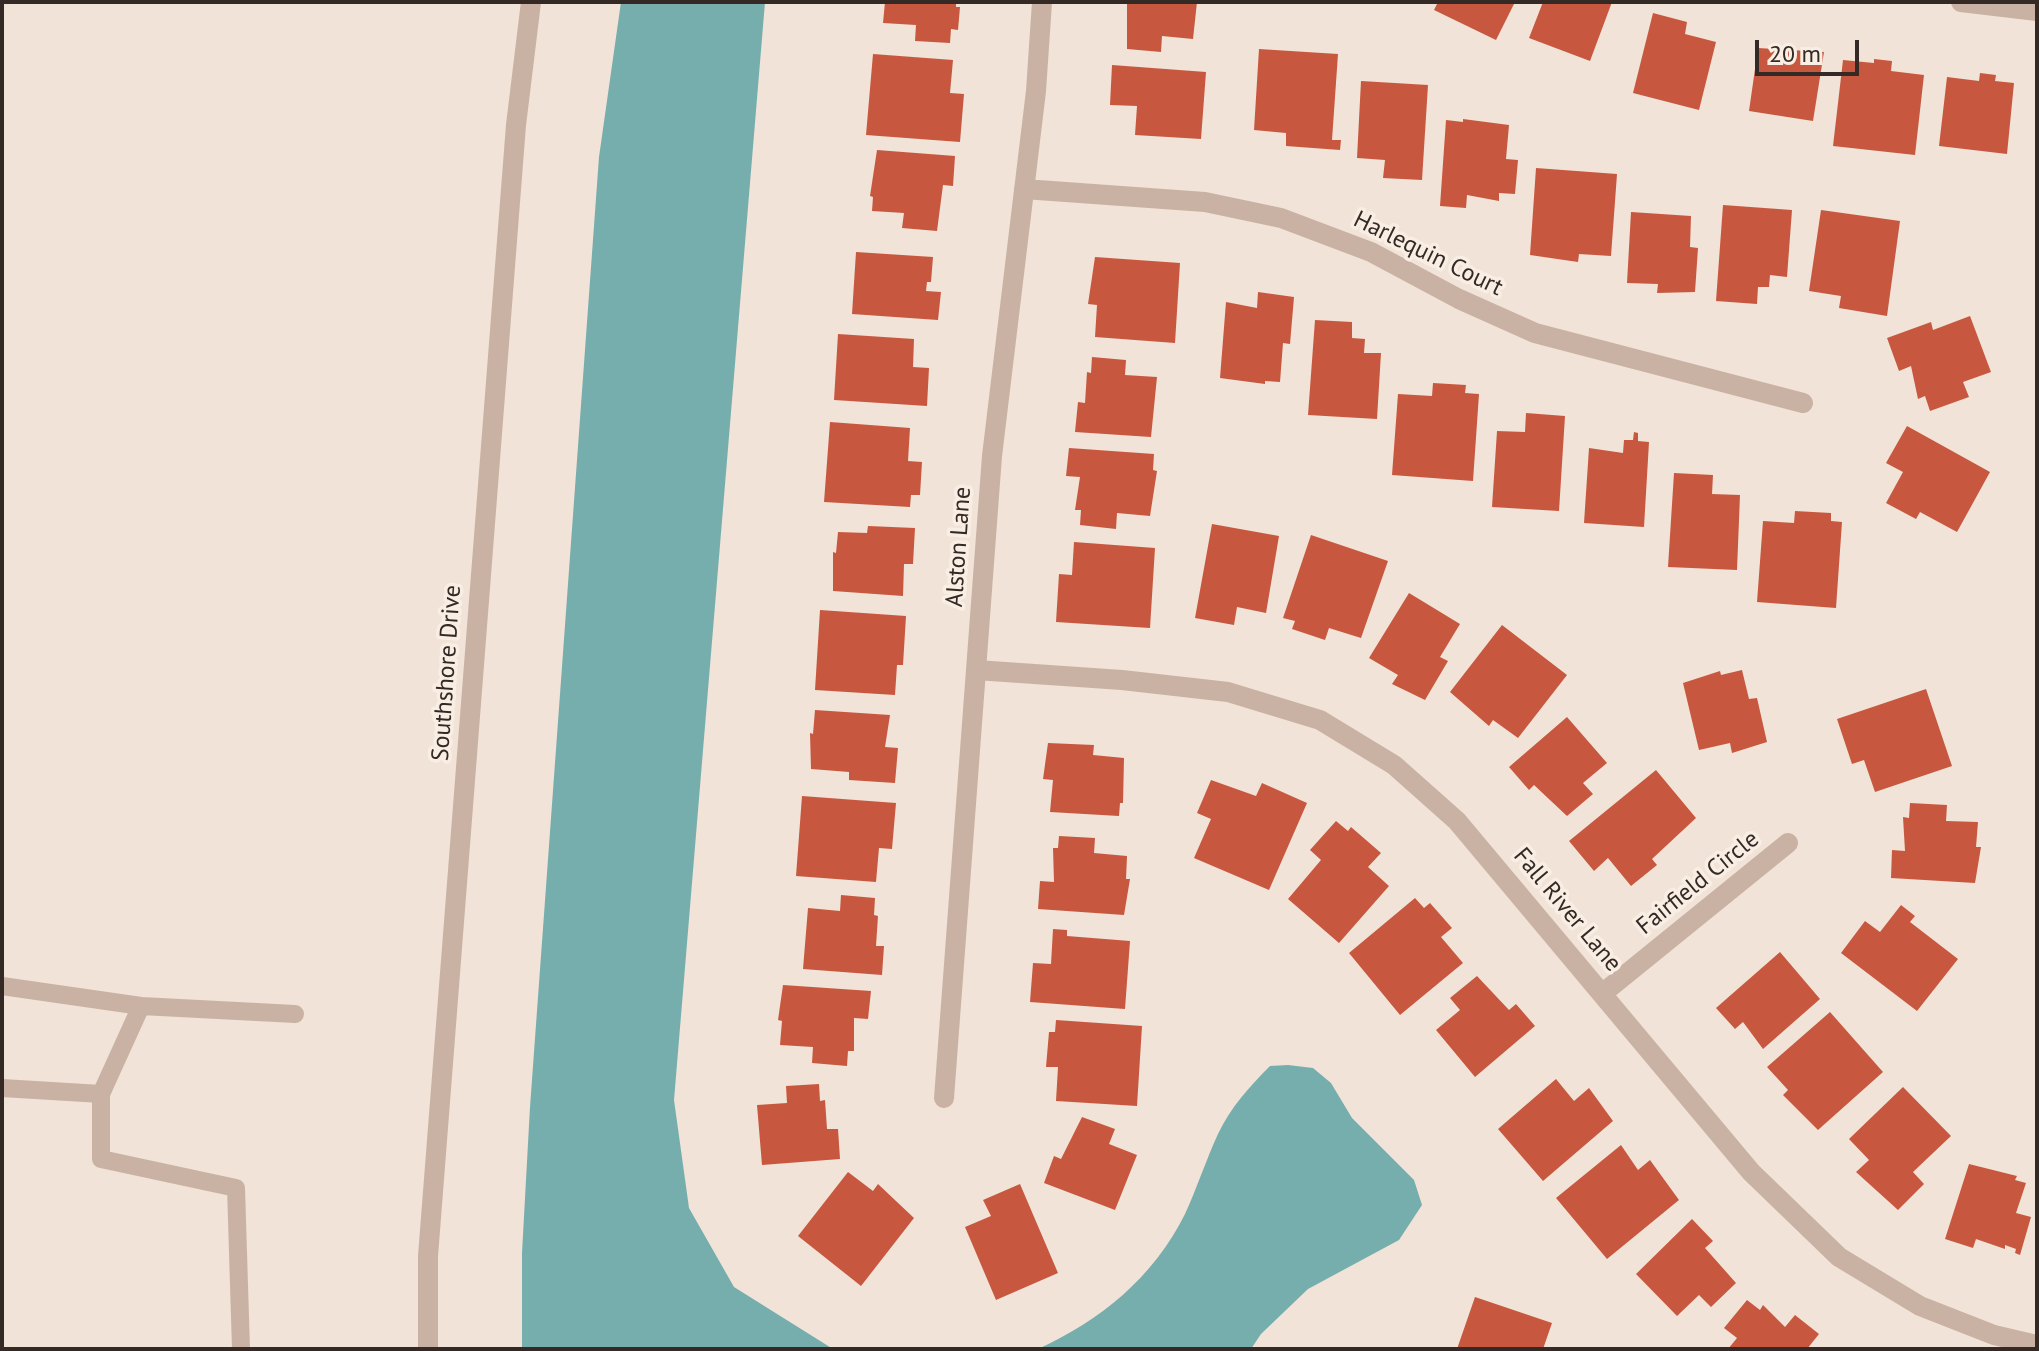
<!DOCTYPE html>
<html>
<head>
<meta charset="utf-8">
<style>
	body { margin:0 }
	#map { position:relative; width:2039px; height:1351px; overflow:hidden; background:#f1e3d7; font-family:"PT Sans",sans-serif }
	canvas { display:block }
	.frame { position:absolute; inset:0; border:4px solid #342925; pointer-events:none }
	.scale { position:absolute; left:1755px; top:40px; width:104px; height:36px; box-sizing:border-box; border:4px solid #342925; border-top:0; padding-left:10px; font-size:24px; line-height:28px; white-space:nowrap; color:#342925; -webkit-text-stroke:6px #f9eee3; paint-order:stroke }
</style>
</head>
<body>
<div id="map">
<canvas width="2039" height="1351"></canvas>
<div class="frame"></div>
<div class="scale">20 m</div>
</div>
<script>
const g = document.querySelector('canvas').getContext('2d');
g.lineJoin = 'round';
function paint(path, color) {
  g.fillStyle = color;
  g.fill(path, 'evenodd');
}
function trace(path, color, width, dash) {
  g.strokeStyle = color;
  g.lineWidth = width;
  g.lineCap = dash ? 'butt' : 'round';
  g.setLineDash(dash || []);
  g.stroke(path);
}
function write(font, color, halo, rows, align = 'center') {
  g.font = font + ' "PT Sans",sans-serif';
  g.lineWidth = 7;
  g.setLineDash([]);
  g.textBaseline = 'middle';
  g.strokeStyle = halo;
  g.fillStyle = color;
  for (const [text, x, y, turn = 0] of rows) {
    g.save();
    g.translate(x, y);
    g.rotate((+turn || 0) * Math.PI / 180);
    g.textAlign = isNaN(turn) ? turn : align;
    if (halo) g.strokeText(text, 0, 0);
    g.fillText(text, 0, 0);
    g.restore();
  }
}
paint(new Path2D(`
	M621 2H765L674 1100 689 1208 734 1287 833 1349H522V1253L530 1107 599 157Z
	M1288 1065 1313 1068 1331 1083 1352 1118 1414 1180 1422 1205 1399 1240 1308 1289 1261 1334 1251 1349H1038C1101 1320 1153 1278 1185 1214 1197 1188 1206 1160 1218 1134 1230 1108 1250 1086 1270 1066Z`), '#76aead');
paint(new Path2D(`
	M885 2H956V7H960L958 30 951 29 950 43 915 41 916 25 883 23Z
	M1127 2H1197L1193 39 1162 36 1161 52 1127 49Z
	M1438 2H1515L1496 40 1434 10Z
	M1543 2H1612L1590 61 1529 38Z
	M1653 13 1687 22 1685 34 1716 42 1699 110 1633 93Z
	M1758 48 1824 52 1813 121 1749 111Z
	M1259 49 1338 54 1332 140H1341L1340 150 1286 146V133L1254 130Z
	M873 54 953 60 950 93 964 94 960 142 866 135Z
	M1874 59 1892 61 1891 71 1924 75 1915 155 1833 146 1843 60 1874 63Z
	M1112 65 1206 72 1201 139 1135 135 1137 106 1110 105Z
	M1980 73 1996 75 1995 81 2014 83 2007 154 1939 146 1947 77 1979 81Z
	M1361 81 1428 85 1422 180 1383 178 1385 160 1357 158Z
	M1463 119 1509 125 1506 159 1518 160 1515 194 1499 193V201L1467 195 1466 208 1440 206 1446 120 1463 122Z
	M877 150 955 156 953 186 943 185 937 231 902 228 904 213 872 211 873 197 870 196Z
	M1536 168 1617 174 1611 256 1579 254 1578 262 1530 255Z
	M1723 205 1792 210 1787 277 1770 275 1769 287H1758L1757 304 1716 301Z
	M1821 210 1900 221 1887 316 1839 308 1841 296 1809 291Z
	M1631 212 1691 216 1690 247 1698 248 1695 292 1657 293 1658 284 1627 283Z
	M856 252 933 257 931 282H927L926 291 941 292 938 320 852 314Z
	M1095 257 1180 263 1175 343 1095 337 1097 305 1088 304Z
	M1258 292 1294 297 1290 344 1283 343 1280 382 1265 381V384L1220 378 1226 302 1257 308Z
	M1970 316 1991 372 1963 382 1969 397 1930 411 1925 396 1918 399 1911 366 1899 371 1887 338 1931 322 1933 330Z
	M1315 320 1352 322V338L1365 339 1364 353H1381L1377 419 1308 415Z
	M838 334 914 339 913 367 929 368 927 406 834 400Z
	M1092 357 1126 360 1125 375 1157 377 1151 437 1075 432 1078 402 1085 403 1087 372 1091 373Z
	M1433 383 1466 385 1465 393 1479 394 1473 481 1392 475 1398 394 1432 396Z
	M1526 413 1565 416 1559 511 1492 507 1497 431 1525 432Z
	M830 422 910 428 908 461 922 462 920 495H911L910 507 824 502Z
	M1907 426 1990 472 1957 532 1920 512 1916 519 1886 503 1903 472 1886 463Z
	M1634 432 1638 433V441L1649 442 1644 527 1584 523 1589 448 1623 453 1624 440H1633Z
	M1069 448 1154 454 1153 470 1157 471 1150 516 1117 513 1116 529 1080 525 1081 510H1075L1080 477 1066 476Z
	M1674 473 1713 475 1712 494 1740 495 1737 570 1668 567Z
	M1795 511 1831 513V521L1842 522 1836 608 1757 602 1763 521 1794 523Z
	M1212 524 1279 536 1266 613 1237 607 1234 625 1195 618Z
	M868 526 915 528 913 564H904L903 596 833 591V552L836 553 838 532 867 533Z
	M1311 535 1388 561 1361 638 1329 628 1325 640 1292 629 1295 621 1283 618Z
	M1074 542 1155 548 1150 628 1056 622 1059 574 1072 575Z
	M1409 593 1460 624 1440 657 1448 661 1425 700 1392 684 1398 675 1369 658Z
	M820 610 906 616 903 665H897L895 695 815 690Z
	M1502 625 1567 675 1518 738 1493 720 1489 726 1450 692Z
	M1742 670 1749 699 1757 698 1767 742 1732 753 1730 743 1699 750 1683 683 1720 671 1721 675Z
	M1926 689 1952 766 1875 792 1864 760 1852 764 1837 719Z
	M815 710 890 715 885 747 898 748 895 783 849 780V772L811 769 810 733 813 734Z
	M1567 717 1607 763 1583 783 1593 794 1567 816 1534 785 1529 790 1509 767Z
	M1048 743 1094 745 1093 755 1124 758 1123 803H1120L1119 816 1050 812 1053 780 1043 779Z
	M1656 770 1696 818 1652 859 1657 865 1631 886 1608 858 1594 871 1569 841Z
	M1211 780 1256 796 1262 783 1307 803 1269 890 1194 858 1211 819 1197 813Z
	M802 796 896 803 892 849 879 848 876 882 796 876Z
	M1910 803 1947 805 1946 821 1978 822 1976 847H1981L1975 883 1891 878 1892 850 1905 851 1903 817 1909 818Z
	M1336 821 1348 831 1351 827 1381 853 1368 867 1389 886 1339 943 1288 899 1321 860 1310 850Z
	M1059 836 1095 838 1094 853 1127 856 1126 879H1130L1124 915 1038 909 1040 881 1054 882 1053 848H1058Z
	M841 895 875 898 874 915 878 916 876 946H884L882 975 803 969 808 908 840 911Z
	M1415 898 1424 908 1430 903 1452 928 1441 937 1463 963 1400 1015 1349 953Z
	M1901 905 1915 916 1910 922 1958 959 1917 1011 1841 953 1865 921 1880 932Z
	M1053 929 1067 930V936L1130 941 1125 1009 1030 1002 1033 963 1051 964Z
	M1780 952 1820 999 1763 1049 1743 1022 1735 1029 1716 1008Z
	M1477 976 1509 1010 1516 1004 1535 1026 1475 1077 1436 1030 1460 1010 1450 998Z
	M783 985 871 991 868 1019 854 1018V1051H848L847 1066 812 1063 813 1047 780 1045 782 1021 778 1020Z
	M1830 1012 1883 1072 1818 1130 1783 1095 1788 1090 1767 1067Z
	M1056 1020 1142 1026 1137 1106 1056 1101 1058 1067H1046L1049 1032H1055Z
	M1556 1079 1574 1101 1589 1088 1613 1121 1543 1181 1498 1129Z
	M819 1084 820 1101 825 1100 827 1129H838L840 1159 762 1165 757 1105 787 1103 786 1086Z
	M1903 1087 1951 1136 1913 1172 1924 1184 1898 1210 1856 1172 1869 1160 1849 1139Z
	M1082 1117 1115 1129 1109 1144 1137 1155 1115 1210 1044 1183 1054 1156 1061 1159Z
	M1621 1145 1638 1170 1650 1160 1679 1200 1607 1259 1556 1198Z
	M1969 1164 2017 1176 2015 1180 2026 1183 2016 1213 2031 1217 2020 1255 2015 1253 2016 1249 2005 1245V1249L1976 1239 1973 1248 1945 1239Z
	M848 1172 873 1191 878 1184 914 1218 861 1286 798 1236Z
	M1020 1184 1058 1273 996 1300 965 1227 991 1216 983 1200Z
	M1692 1219 1713 1241 1705 1248 1736 1283 1711 1307 1699 1295 1677 1316 1636 1274Z
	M1475 1297 1552 1323 1543 1349H1457Z
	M1747 1300 1760 1310 1763 1305 1785 1327 1795 1315 1819 1334 1807 1349H1728L1737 1338 1724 1328Z`), '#c7583f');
trace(new Path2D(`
	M2 986 141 1006
	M2 1088 101 1094V1159L236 1188 241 1349
	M101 1094 141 1006 295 1014`), '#c9b2a3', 18);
trace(new Path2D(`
	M1961 2 2037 11
	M1024 189 1205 202 1281 218 1371 252 1459 299 1535 333 1803 403
	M976 670 1122 680 1228 692 1320 720 1394 765 1457 821 1751 1172 1839 1257 1920 1306 1994 1335 2037 1345
	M1603 993 1788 843
	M944 1098 992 456 1036 91 1042 2`), '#c9b2a3', 20);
trace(new Path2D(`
	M428 1349V1256L516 125 531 2`), '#c9b2a3', 20);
write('24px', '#342925', '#f9eee3', [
	["Harlequin Court",1428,254,26],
	["Alston Lane",959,547,-86],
	["Southshore Drive",447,673,-86],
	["Fairfield Circle",1698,883,-39],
	["Fall River Lane",1567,910,50]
]);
</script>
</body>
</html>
